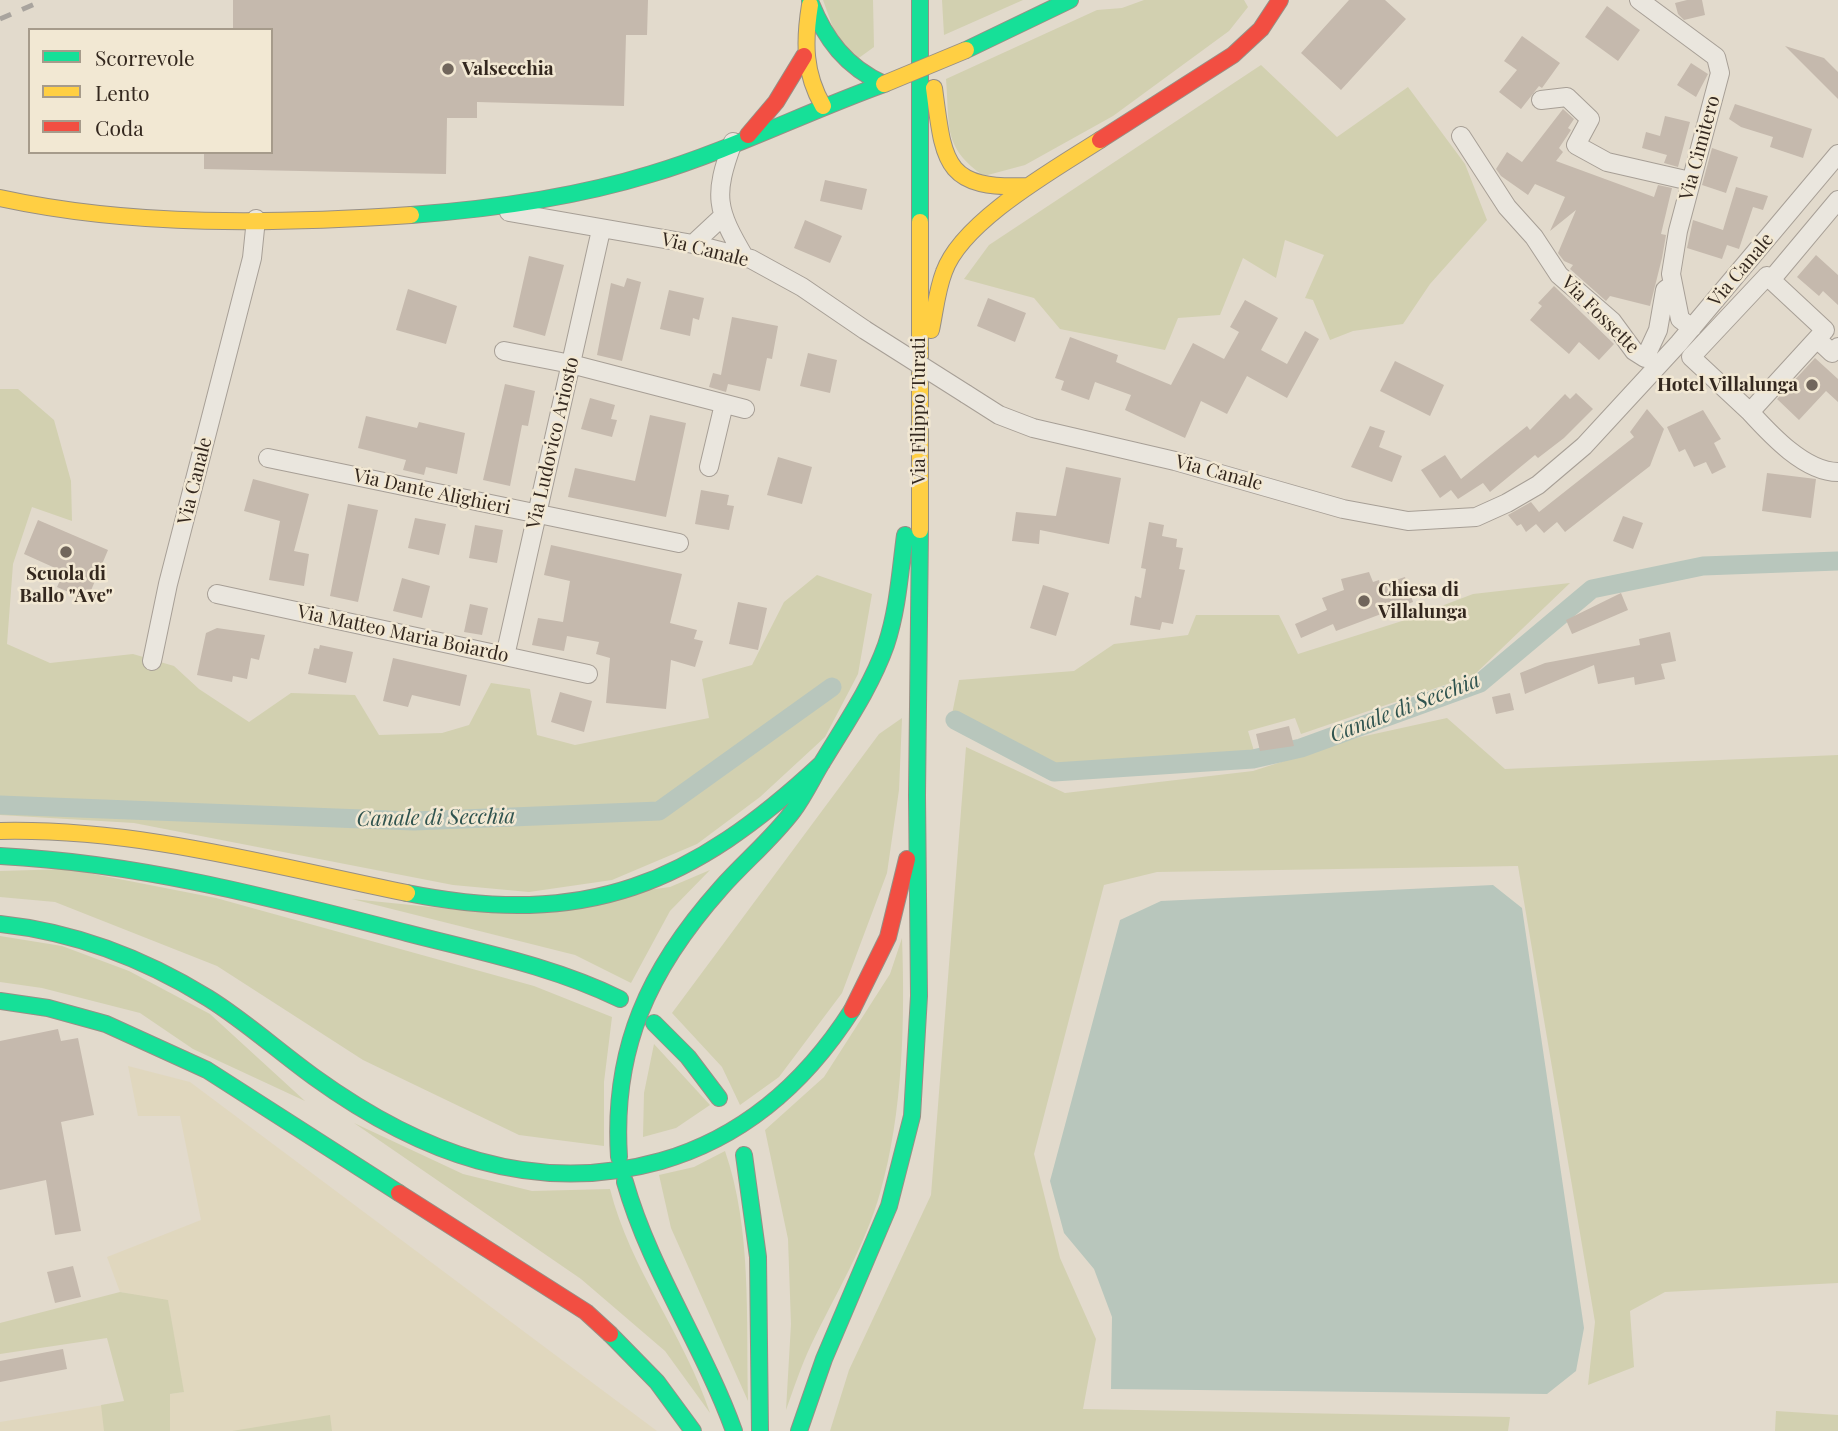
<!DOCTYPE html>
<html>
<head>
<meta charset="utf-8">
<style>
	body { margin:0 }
	#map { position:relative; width:1838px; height:1431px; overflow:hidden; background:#e2dacc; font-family:"Playfair Display",serif }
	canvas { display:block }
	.legend { position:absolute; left:28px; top:28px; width:245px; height:126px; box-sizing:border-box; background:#f2e8d3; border:2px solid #a69b8b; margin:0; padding:9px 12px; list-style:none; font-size:21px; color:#34281f }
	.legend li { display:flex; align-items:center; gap:14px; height:35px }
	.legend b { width:35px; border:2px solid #a69b8b }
</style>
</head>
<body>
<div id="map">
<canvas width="1838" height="1431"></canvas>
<ul class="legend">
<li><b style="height:9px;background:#16e098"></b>Scorrevole</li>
<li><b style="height:9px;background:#ffcf43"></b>Lento</li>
<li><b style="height:9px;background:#f24e42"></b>Coda</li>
</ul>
</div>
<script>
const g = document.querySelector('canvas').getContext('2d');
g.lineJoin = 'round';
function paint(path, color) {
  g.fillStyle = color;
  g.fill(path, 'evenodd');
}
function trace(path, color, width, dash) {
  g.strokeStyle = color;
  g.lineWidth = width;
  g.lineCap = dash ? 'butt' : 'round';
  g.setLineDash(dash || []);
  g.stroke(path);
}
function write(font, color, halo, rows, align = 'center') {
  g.font = font + ' "Playfair Display",serif';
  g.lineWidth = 5;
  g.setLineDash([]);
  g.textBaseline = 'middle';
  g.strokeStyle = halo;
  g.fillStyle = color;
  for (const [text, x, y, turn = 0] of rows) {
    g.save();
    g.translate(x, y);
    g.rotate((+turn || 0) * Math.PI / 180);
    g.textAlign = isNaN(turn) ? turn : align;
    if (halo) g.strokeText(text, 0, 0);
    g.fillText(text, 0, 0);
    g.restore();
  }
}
paint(new Path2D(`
	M128 1066 190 1082 657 1431H0V1422L183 1392 168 1301 120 1292 107 1257 201 1220 180 1116H138Z`), '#e0d7be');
paint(new Path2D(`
	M823 0H873L874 47 856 60 837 39Z
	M942 0H1023L944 35Z
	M1144 0H1244L1248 7 1229 31 1113 116 1025 165 984 176C942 147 950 126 946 79L1097 10 1122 8Z
	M1261 65 1337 137 1408 87 1465 164 1487 220 1430 284 1403 324 1353 331 1330 340 1313 300 1305 298 1324 255 1285 240 1276 278 1243 258 1220 315 1178 318 1165 350 1060 329 1034 298 964 279 989 245Z
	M0 389H18L54 420 71 481 72 521 32 507 13 564 7 644 50 663 133 654 174 666 199 689 249 722 291 693 355 695 379 735 442 733 469 725 491 683 530 689 537 735 575 745 709 718 702 679 752 665 784 602 817 575 872 594 858 674 825 737 760 797 697 844 612 880 529 892 453 885 134 823 0 815Z
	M1570 583 1474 675 1301 734 1295 718 1248 731 1254 751 1054 765 952 714 959 680 1074 671 1114 644 1188 635 1196 615H1279L1298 654 1402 621 1473 594Z
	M902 718 899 790 887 873 842 993 779 1077 740 1105 722 1067 672 1013 879 734Z
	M1447 718 1505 769 1838 755V1283L1665 1292 1630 1311 1634 1367 1588 1385 1595 1322 1518 866 1157 872 1104 885 1034 1154 1060 1258 1096 1339 1083 1409 1510 1417 1508 1431H830L849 1370 931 1195 966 747 1065 793 1253 771 1356 738Z
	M68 869 216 898 534 986 612 1017 604 1082V1146L519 1135 363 1060 217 966 55 902 0 897V871Z
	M710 870 670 911 631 983 575 955 352 899 480 912 670 887Z
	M0 936 62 946 129 971 210 1014 305 1101 193 1049 140 1013 42 988 0 982Z
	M902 938C905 1020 903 1113 880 1193 865 1246 835 1295 811 1345 801 1366 794 1388 786 1410L791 1324 788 1239 765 1130 824 1077 890 974Z
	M654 1044 710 1105 676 1128 643 1137 644 1093Z
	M354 1123 463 1174 532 1191 610 1189C630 1269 684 1334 710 1413L665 1351 581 1279Z
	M725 1151C752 1229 746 1319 748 1401L671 1228 659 1175 694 1167Z
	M120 1292 168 1300 184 1392 170 1394V1431H104L101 1405 124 1401 107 1338 0 1354V1323Z
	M1776 1411 1838 1415V1431H1775Z
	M330 1415 332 1431H232Z`), '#d2d0b0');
paint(new Path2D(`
	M1493 885 1522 908 1584 1328 1576 1371 1547 1394 1111 1389 1112 1317 1094 1269 1064 1233 1050 1181 1120 920 1161 901Z`), '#b8c6bc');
trace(new Path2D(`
	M955 720 1054 772 1253 759 1301 748 1480 683 1592 589 1703 566 1838 561
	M0 805 414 821 659 811 832 687`), '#b8c6bc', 19);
paint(new Path2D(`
	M233 0H648L647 35H626L624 106 477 102V118H447L446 174 204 169V152H271V30H233Z
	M1349 0H1385L1406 19 1341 90 1301 53Z
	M1687 0H1702L1705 15 1684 20 1678 14 1675 3Z
	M1607 6 1640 30 1618 61 1585 37Z
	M1522 36 1560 63 1542 88 1539 86 1521 109 1499 92 1517 70 1504 61Z
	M1785 46 1824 58 1838 72V99Z
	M1691 63 1708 74 1696 97 1677 85Z
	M1735 104 1812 129 1803 158 1770 147 1773 137 1741 127 1729 119Z
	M1563 109 1574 119 1568 128 1571 130 1559 148 1563 152 1556 161 1654 197 1658 185 1672 188 1661 234 1666 235 1662 258 1650 306 1610 296 1606 301 1570 269 1573 265 1564 261 1558 253 1576 210 1550 231 1565 197 1535 184 1528 195 1501 176 1496 169 1507 152 1522 162Z
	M1665 116 1690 122 1678 167 1664 163 1667 155 1642 148 1646 132 1660 136Z
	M1712 148 1738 157 1726 193 1702 185Z
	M825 180 867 189 862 210 820 201Z
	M1736 187 1768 196 1763 210 1753 207 1739 249 1727 245 1722 259 1687 248 1693 220 1723 230Z
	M805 220 842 236 830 263 794 248Z
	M1816 255 1838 275V305L1823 291 1819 296 1797 277Z
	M529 256 564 265 545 336 513 327Z
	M627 278 641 282 622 361 597 355 611 283 624 287Z
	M1554 286 1614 344 1599 360 1579 342 1569 354 1530 320 1542 306 1538 303Z
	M408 289 457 306 446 344 396 330Z
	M669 290 704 298 699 320 693 318 690 336 660 329Z
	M988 298 1026 313 1015 342 977 326Z
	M1245 300 1278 318 1261 350 1287 364 1305 331 1319 339 1287 398 1247 376 1227 414 1201 401 1185 438 1125 410 1131 395 1095 382 1089 400 1061 390 1064 381 1055 378 1070 337 1118 355 1116 362 1171 385 1193 343 1224 359 1239 332 1230 327Z
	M732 317 778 326 772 359 767 358 760 391 728 384 726 392 709 387 713 373 721 375Z
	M808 353 837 360 830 393 800 386Z
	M1815 358 1838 379V402L1826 391 1799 420 1777 399Z
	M1395 361 1444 385 1430 416 1380 391Z
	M505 384 535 391 528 426 522 425 510 486 483 480Z
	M1576 393 1593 409 1564 438 1538 458 1535 455 1490 492 1483 483 1458 499 1451 490 1440 498 1421 470 1445 455 1461 479 1527 426 1530 430 1565 394 1570 399Z
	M590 398 615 405 611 419 617 420 612 437 581 429Z
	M1647 409 1664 429 1650 466 1565 532 1557 522 1544 533 1536 524 1526 532 1521 524 1517 526 1508 515 1531 502 1539 512 1634 437 1630 432Z
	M1703 410 1721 439 1714 443 1726 467 1712 474 1706 462 1694 467 1685 449 1679 452 1667 427Z
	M650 415 686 423 666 517 568 497 575 468 635 481Z
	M366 416 417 428 419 422 465 433 457 474 426 467 424 475 403 470 406 460 358 448Z
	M1370 426 1385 431 1379 447 1402 456 1392 482 1351 467Z
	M778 457 812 467 802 504 767 495Z
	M1066 467 1121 478 1109 544 1040 530 1039 544 1012 541 1016 512 1056 516Z
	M1767 473 1816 479 1811 518 1762 511Z
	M253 479 309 494 294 551 309 554 304 586 269 580 280 521 244 511Z
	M701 490 729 495 727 505 734 506 729 530 695 524Z
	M348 504 378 510 358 602 330 596Z
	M1623 516 1643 523 1633 549 1613 541Z
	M415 518 446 524 439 555 408 548Z
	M38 520 108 550 87 600 57 587 64 572 24 554Z
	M1149 522 1164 525 1162 536 1177 539 1176 547 1183 548 1179 569 1185 570 1173 624 1162 622 1160 630 1130 625 1135 596 1141 598 1146 569 1141 568Z
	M475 525 503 530 497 563 469 558Z
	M551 545 682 574 670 623 697 630 694 639 703 641 695 667 671 660 666 709 606 703 610 658 596 654 599 642 567 636 564 651 532 645 538 618 563 622 570 581 544 575Z
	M1369 572 1373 582 1379 580 1380 585 1405 577 1413 602 1336 631 1333 624 1301 638 1295 624 1327 610 1322 598 1344 590 1341 579Z
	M402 578 430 586 422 618 393 611Z
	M1043 585 1069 593 1056 636 1030 628Z
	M1621 593 1628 610 1572 634 1566 620Z
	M738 602 767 608 758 650 729 644Z
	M470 604 488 608 482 635 464 632Z
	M217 628 265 635 259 660 251 658 247 679 233 676 232 682 197 675 206 633Z
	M1670 632 1676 661 1661 664 1665 679 1635 685 1634 677 1598 684 1594 665 1525 694 1520 673 1545 663 1640 645 1639 639Z
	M320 645 353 652 346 683 308 674 314 648 319 649Z
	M393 658 467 675 460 706 412 695 408 707 383 701Z
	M560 692 592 701 584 732 551 722Z
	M1510 693 1514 710 1496 714 1492 697Z
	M1289 726 1294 746 1260 751 1256 734Z
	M58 1029 61 1041 78 1038 94 1115 61 1122 81 1231 55 1235 46 1180 0 1190V1041Z
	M73 1266 81 1297 55 1303 47 1272Z
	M63 1349 67 1369 0 1382V1361Z`), '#c5b9ad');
const street = new Path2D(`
	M1639 0 1716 57 1720 73 1678 231 1671 274 1680 319 1692 328
	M1541 100 1567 97 1590 119 1576 145 1607 162 1690 181
	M1461 136 1507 207 1534 237 1559 275 1612 321 1634 351 1645 358 1658 330 1665 290 1672 285
	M733 142C713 196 716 209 745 258
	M509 212 693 244 751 259 802 287 865 330
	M693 244 722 217
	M1767 276 1825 330 1750 412 1691 357Z
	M1771 280 1838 200
	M1817 339 1832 353 1838 347
	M504 351 571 364 745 409
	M966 394 999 415 1033 428 1175 461 1343 509 1408 521 1476 517 1507 503 1538 485 1584 446 1679 343 1838 154
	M1750 412C1771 435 1805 472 1838 472
	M268 458 679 543
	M709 467 724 404
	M217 594 588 674
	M505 656 601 230
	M152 661 168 584 252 258 256 219`);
const fast = new Path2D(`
	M810 1C825 39 846 67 884 84
	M966 50 1070 0
	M411 215C493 209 573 198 651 174 731 150 806 112 884 84
	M920 222V0
	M0 856C140 863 272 898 407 933 480 952 552 966 620 999
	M407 893C587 929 692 884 822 763
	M0 924C75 932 143 958 208 998 245 1021 278 1051 314 1077 418 1152 532 1197 661 1161 744 1137 806 1082 852 1010
	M0 1001 48 1008 106 1024 207 1070 399 1193
	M654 1023 688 1057 719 1098
	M744 1155 758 1257 760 1431
	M619 1157C612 1048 649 969 721 888 744 862 772 839 793 811 805 795 813 777 823 761 846 723 871 687 886 645 898 609 900 572 905 535
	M625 1182C650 1270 703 1345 734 1431
	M610 1334 657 1382 693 1431
	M799 1431 824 1359 889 1206 912 1116 919 996 917 795 920 530`);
const slow = new Path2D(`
	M810 5C804 42 804 73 823 106
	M934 88C944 162 943 190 1028 186
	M0 198C133 227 276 224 411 215
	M931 330C935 311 937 290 944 272 962 221 1055 169 1100 140
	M920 530V222
	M0 831C139 828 272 866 407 893`);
const jam = new Path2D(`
	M748 135 776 102 804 56
	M1100 140 1233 55 1261 29 1280 0
	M852 1010 888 937 907 859
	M399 1193 586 1312 610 1334`);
trace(street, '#a79f96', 20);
trace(fast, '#978f85', 18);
trace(slow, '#978f85', 18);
trace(jam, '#978f85', 18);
trace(street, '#eae6de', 18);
trace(fast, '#16e098', 16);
trace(slow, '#ffcf43', 16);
trace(jam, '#f24e42', 16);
trace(new Path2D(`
	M0 19 44 0`), '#a9a49e', 5, [12, 12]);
const streetBridge = new Path2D(`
	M865 330 966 394`);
const slowBridge = new Path2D(`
	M884 84 966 50`);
trace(streetBridge, '#a79f96', 20, []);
trace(slowBridge, '#978f85', 18, []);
trace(streetBridge, '#eae6de', 18);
trace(slowBridge, '#ffcf43', 16);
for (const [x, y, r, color] of [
	[448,69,7,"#71665c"],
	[1812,385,7,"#71665c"],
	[66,552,7,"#71665c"],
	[1364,601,7,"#71665c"]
]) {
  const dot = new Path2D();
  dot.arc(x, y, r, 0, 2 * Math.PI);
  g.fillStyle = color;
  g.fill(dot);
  trace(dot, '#f2e8d3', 2.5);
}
write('bold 19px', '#34281f', '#f2e8d3', [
	["Valsecchia",462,69],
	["Hotel Villalunga",1798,385,"right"],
	["Scuola di",66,574,"center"],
	["Ballo \"Ave\"",66,596,"center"],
	["Chiesa di",1378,590],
	["Villalunga",1378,612]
], 'left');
write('19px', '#34281f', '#f2e8d3', [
	["Via Cimitero",1700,148,-75],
	["Via Canale",705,250,14],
	["Via Canale",1741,270,-50],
	["Via Fossette",1600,315,45],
	["Via Filippo Turati",919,411,-90],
	["Via Ludovico Ariosto",553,443,-77],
	["Via Canale",1219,473,15],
	["Via Canale",195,481,-76],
	["Via Dante Alighieri",432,492,12],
	["Via Matteo Maria Boiardo",403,634,12]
]);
write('italic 21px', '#2f534f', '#f2e8d3', [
	["Canale di Secchia",1405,708,-21],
	["Canale di Secchia",436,818,-1]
]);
</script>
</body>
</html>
